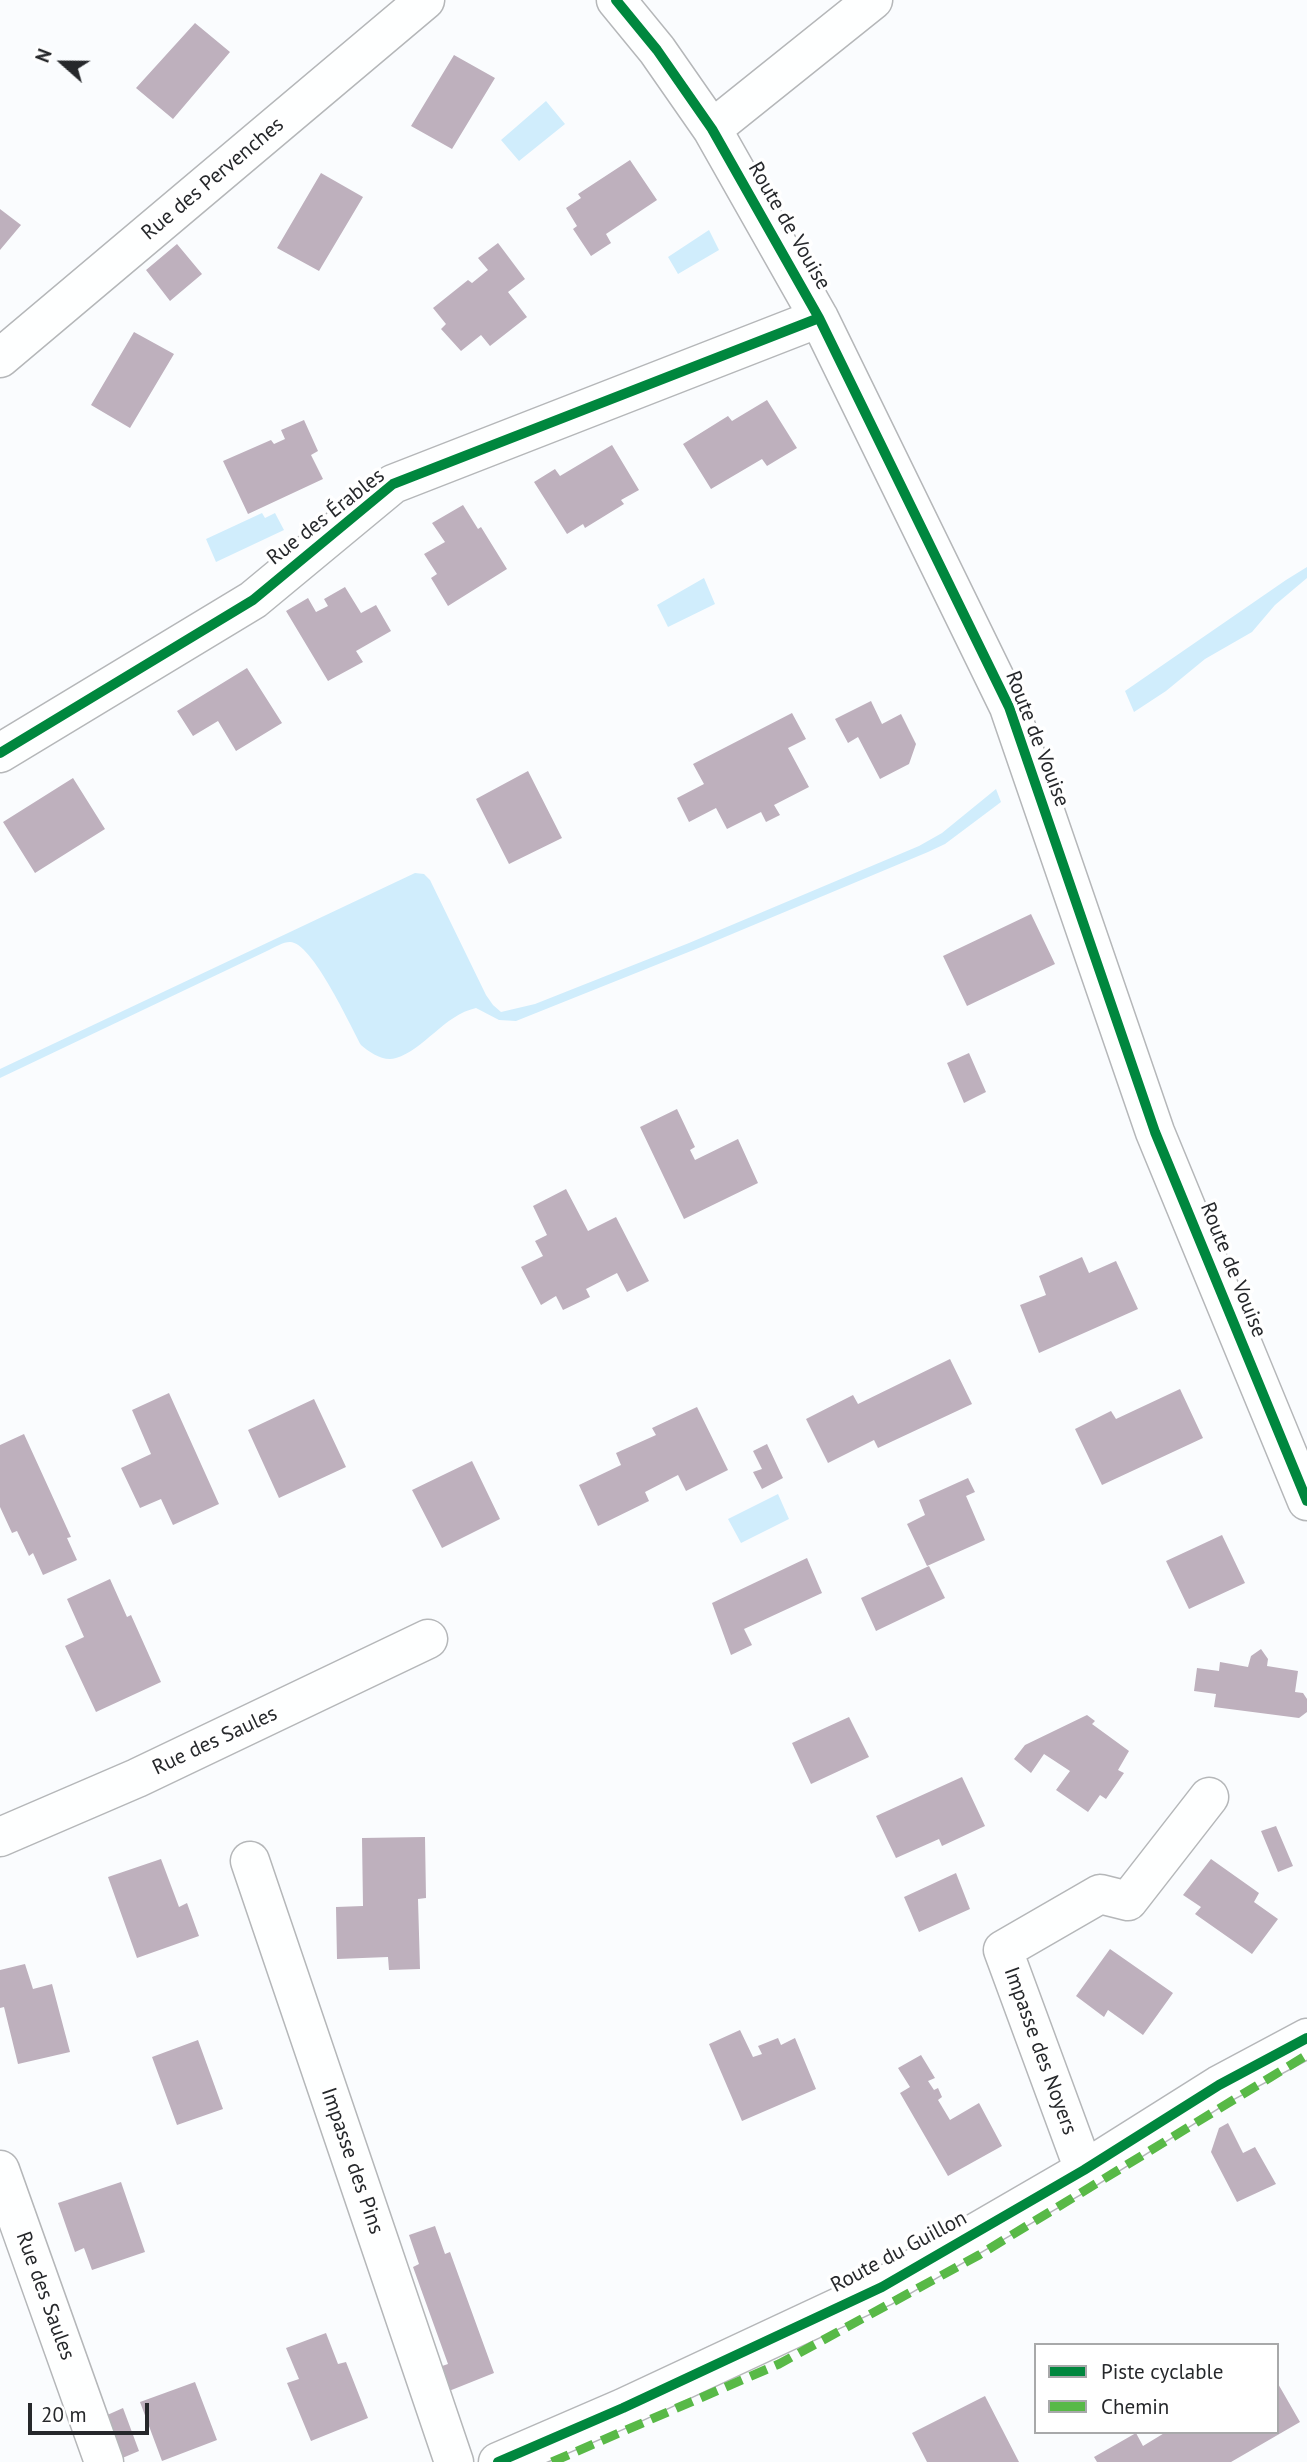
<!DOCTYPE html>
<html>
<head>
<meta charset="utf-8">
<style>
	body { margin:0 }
	#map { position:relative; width:1307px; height:2462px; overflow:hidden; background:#fafcfe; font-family:"PT Sans",sans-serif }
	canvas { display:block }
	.legend { position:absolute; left:1034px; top:2343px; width:245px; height:91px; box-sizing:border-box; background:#fff; border:2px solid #a8a9aa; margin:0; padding:9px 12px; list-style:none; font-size:21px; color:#26282b }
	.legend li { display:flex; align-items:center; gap:14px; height:35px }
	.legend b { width:35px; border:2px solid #a8a9aa }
	.north { position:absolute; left:28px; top:28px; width:70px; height:70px; -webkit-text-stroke:5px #fff; paint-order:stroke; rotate:291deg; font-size:19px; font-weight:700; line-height:28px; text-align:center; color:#26282b }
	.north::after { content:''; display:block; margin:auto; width:24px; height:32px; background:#26282b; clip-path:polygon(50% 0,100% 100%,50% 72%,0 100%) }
	.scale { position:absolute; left:28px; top:2403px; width:121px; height:32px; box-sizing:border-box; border:4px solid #26282b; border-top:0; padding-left:9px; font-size:21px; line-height:24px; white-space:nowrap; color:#26282b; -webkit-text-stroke:5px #fff; paint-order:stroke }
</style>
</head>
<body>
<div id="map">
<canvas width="1307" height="2462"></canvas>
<ul class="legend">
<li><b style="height:9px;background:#00873e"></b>Piste cyclable</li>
<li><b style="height:9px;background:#58b947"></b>Chemin</li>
</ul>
<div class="north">N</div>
<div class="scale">20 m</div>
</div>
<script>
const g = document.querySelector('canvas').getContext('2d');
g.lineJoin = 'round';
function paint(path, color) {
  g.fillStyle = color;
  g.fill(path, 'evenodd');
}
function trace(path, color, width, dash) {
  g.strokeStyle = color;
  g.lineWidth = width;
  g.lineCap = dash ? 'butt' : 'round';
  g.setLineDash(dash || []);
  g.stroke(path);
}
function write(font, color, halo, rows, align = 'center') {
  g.font = font + ' "PT Sans",sans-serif';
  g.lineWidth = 7;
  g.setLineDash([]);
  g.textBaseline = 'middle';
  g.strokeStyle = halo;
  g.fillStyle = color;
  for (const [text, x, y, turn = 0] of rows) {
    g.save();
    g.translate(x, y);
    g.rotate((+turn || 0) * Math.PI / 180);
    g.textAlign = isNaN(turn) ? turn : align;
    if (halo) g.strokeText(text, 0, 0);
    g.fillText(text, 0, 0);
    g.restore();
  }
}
paint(new Path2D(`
	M546 101 565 124 519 161 501 140Z
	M709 230 719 250 678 274 668 257Z
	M262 513 265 518 275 513 284 530 216 562 206 539Z
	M1307 567V578L1275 605 1252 632 1205 659 1166 691 1134 712 1125 691 1286 580Z
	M704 578 715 604 668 627 657 605Z
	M996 789 1001 802 945 844 928 852 701 947 516 1021 499 1020 476 1008C444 1015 424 1050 396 1058 384 1062 370 1053 361 1045 350 1025 312 942 290 942 283 942 275 947 269 950L0 1078V1069L415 873 424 874 430 880 486 995 493 1005 501 1012 535 1004 689 943 919 846 942 833Z
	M778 1494 789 1519 741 1543 728 1519Z`), '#d0edfc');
paint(new Path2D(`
	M195 23 230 52 173 119 136 88Z
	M454 55 495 78 452 149 411 126Z
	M630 160 657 200 606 234 611 243 591 256 573 229 577 226 566 208 581 198 578 194Z
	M321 173 363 197 319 271 277 248Z
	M0 209 21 225 0 250Z
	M498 243 525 279 508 292 527 317 490 346 481 335 461 351 441 329 446 324 433 308 468 280 472 283 488 270 478 258Z
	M177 244 202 274 170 301 146 270Z
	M134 332 174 354 130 428 91 405Z
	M767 400 797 448 767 466 762 459 711 489 683 444 728 416 732 421Z
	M304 420 318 451 311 455 323 479 248 514 223 461 271 440 274 444 285 439 281 430Z
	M612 445 639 490 621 500 624 504 585 528 583 524 567 534 534 482 555 469 560 476Z
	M463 505 478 529 481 527 507 569 448 606 431 578 437 574 424 554 445 542 432 523Z
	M345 587 361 613 376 605 391 631 356 651 363 662 328 681 286 611 308 598 316 612 328 606 324 599Z
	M247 668 282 723 236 751 218 721 193 736 177 711Z
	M871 701 882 724 901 714 916 744 909 764 880 779 858 737 848 743 835 719Z
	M792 713 806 739 788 748 809 787 774 805 780 815 766 822 761 812 727 829 716 808 689 822 677 798 704 784 693 764Z
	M528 771 562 838 509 864 476 799Z
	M73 778 105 829 35 873 3 822Z
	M1031 914 1055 964 967 1006 943 956Z
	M969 1053 986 1092 964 1103 947 1063Z
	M677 1109 695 1147 690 1150 695 1160 738 1139 758 1183 684 1219 640 1127Z
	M566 1189 588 1231 616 1217 649 1281 627 1292 617 1273 586 1289 590 1297 563 1310 556 1296 541 1305 521 1267 543 1256 535 1241 547 1235 533 1206Z
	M1082 1257 1089 1273 1116 1261 1138 1309 1039 1353 1020 1305 1046 1295 1039 1276Z
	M950 1359 972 1404 878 1448 874 1440 828 1463 806 1419 853 1395 858 1404Z
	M1180 1389 1203 1438 1102 1485 1075 1429 1111 1411 1116 1419Z
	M169 1393 219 1504 173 1525 161 1499 140 1508 121 1468 151 1454 132 1410Z
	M314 1399 346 1467 279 1498 248 1430Z
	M697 1407 728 1470 686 1491 678 1475 645 1492 649 1501 598 1526 579 1485 621 1465 616 1453 656 1435 652 1428Z
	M24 1434 71 1537 67 1538 77 1560 43 1575 33 1553 29 1556 17 1531 12 1533 0 1507V1445Z
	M767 1444 783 1478 762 1489 753 1472 762 1469 753 1451Z
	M472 1461 500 1519 442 1548 412 1490Z
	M968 1478 975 1492 966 1496 985 1540 927 1566 907 1524 925 1515 919 1500Z
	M1222 1535 1245 1583 1189 1609 1166 1561Z
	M807 1558 822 1593 744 1629 752 1645 731 1655 712 1603Z
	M929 1566 945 1598 876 1631 861 1598Z
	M110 1579 127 1617 131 1615 161 1682 96 1712 65 1646 84 1637 67 1599Z
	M1261 1649 1268 1659 1267 1666 1298 1671 1295 1692 1303 1693 1307 1699V1712L1299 1718 1214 1707 1216 1694 1194 1691 1197 1668 1219 1671 1220 1662 1248 1667 1251 1656Z
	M1087 1715 1095 1721 1092 1724 1129 1751 1118 1770 1124 1773 1106 1799 1100 1795 1088 1812 1056 1790 1070 1771 1044 1754 1031 1773 1014 1759 1025 1745Z
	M849 1717 869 1757 811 1784 792 1743Z
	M962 1777 985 1826 942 1846 939 1839 896 1858 876 1816Z
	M1276 1826 1293 1866 1278 1872 1261 1831Z
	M425 1837 426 1898 418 1899 420 1969 389 1970 388 1957 337 1959 336 1907 363 1906 362 1838Z
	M161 1859 179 1907 187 1903 199 1936 137 1958 108 1877Z
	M1211 1859 1259 1893 1254 1902 1278 1919 1252 1954 1195 1914 1201 1907 1183 1895Z
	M956 1873 970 1909 919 1932 904 1897Z
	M1110 1949 1173 1993 1143 2035 1108 2010 1104 2017 1076 1996Z
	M25 1964 33 1989 52 1984 70 2052 18 2064 4 2007 0 2008V1970Z
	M740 2030 753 2057 762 2054 758 2046 778 2038 781 2045 795 2038 816 2089 742 2121 709 2044Z
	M198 2040 223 2109 177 2125 152 2057Z
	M921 2055 935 2078 928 2081 934 2090 938 2088 942 2097 938 2100 950 2120 979 2103 1002 2146 948 2176 900 2093 910 2087 898 2068Z
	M1228 2123 1243 2153 1255 2147 1276 2184 1237 2202 1211 2152 1219 2128Z
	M121 2182 145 2252 92 2270 84 2248 75 2252 58 2203Z
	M435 2226 445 2254 450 2252 494 2373 444 2393 436 2368 448 2364 413 2267 419 2264 409 2235Z
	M326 2333 338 2364 346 2362 368 2418 311 2441 287 2383 299 2379 286 2348Z
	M195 2382 217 2440 162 2461 140 2402Z
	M1277 2382 1300 2422 1231 2462H1097L1094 2457 1136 2433 1143 2446 1166 2432H1277Z
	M985 2396 1019 2462H927L912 2433Z
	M123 2408 139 2451 120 2459 105 2416Z`), '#beb0bd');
const minor = new Path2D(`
	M616 0 657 50 712 129 819 318 1009 707 1155 1132 1307 1501
	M712 129 873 0
	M0 358 425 0
	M0 753 253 600 393 484 819 318
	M0 1837 137 1778 428 1639
	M250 1861 454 2462
	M0 2170 104 2462
	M1084 2170 1003 1950 1100 1894 1128 1901 1209 1797`);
const tertiary = new Path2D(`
	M498 2462 623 2408 882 2287 1084 2170 1219 2085 1307 2038`);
trace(minor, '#b5b7b9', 41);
trace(tertiary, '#b5b7b9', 41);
trace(minor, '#feffff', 38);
trace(tertiary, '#feffff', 38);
trace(new Path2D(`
	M552 2462 779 2364 979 2255 1307 2055`), '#58b947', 9, [18, 9]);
trace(new Path2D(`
	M616 0 657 50 712 129 819 318 1009 707 1155 1132 1307 1501
	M0 753 253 600 393 484 819 318
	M498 2462 623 2408 882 2287 1084 2170 1219 2085 1307 2038`), '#00873e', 10);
write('21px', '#26282b', '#fff', [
	["Rue des Pervenches",213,179,-40],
	["Route de Vouise",789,226,60],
	["Rue des Érables",326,517,-38],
	["Route de Vouise",1037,739,69],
	["Route de Vouise",1233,1270,68],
	["Rue des Saules",215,1741,-25],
	["Impasse des Noyers",1040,2051,70],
	["Impasse des Pins",352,2161,71],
	["Route du Guillon",899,2252,-28],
	["Rue des Saules",45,2296,70]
]);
</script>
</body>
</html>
